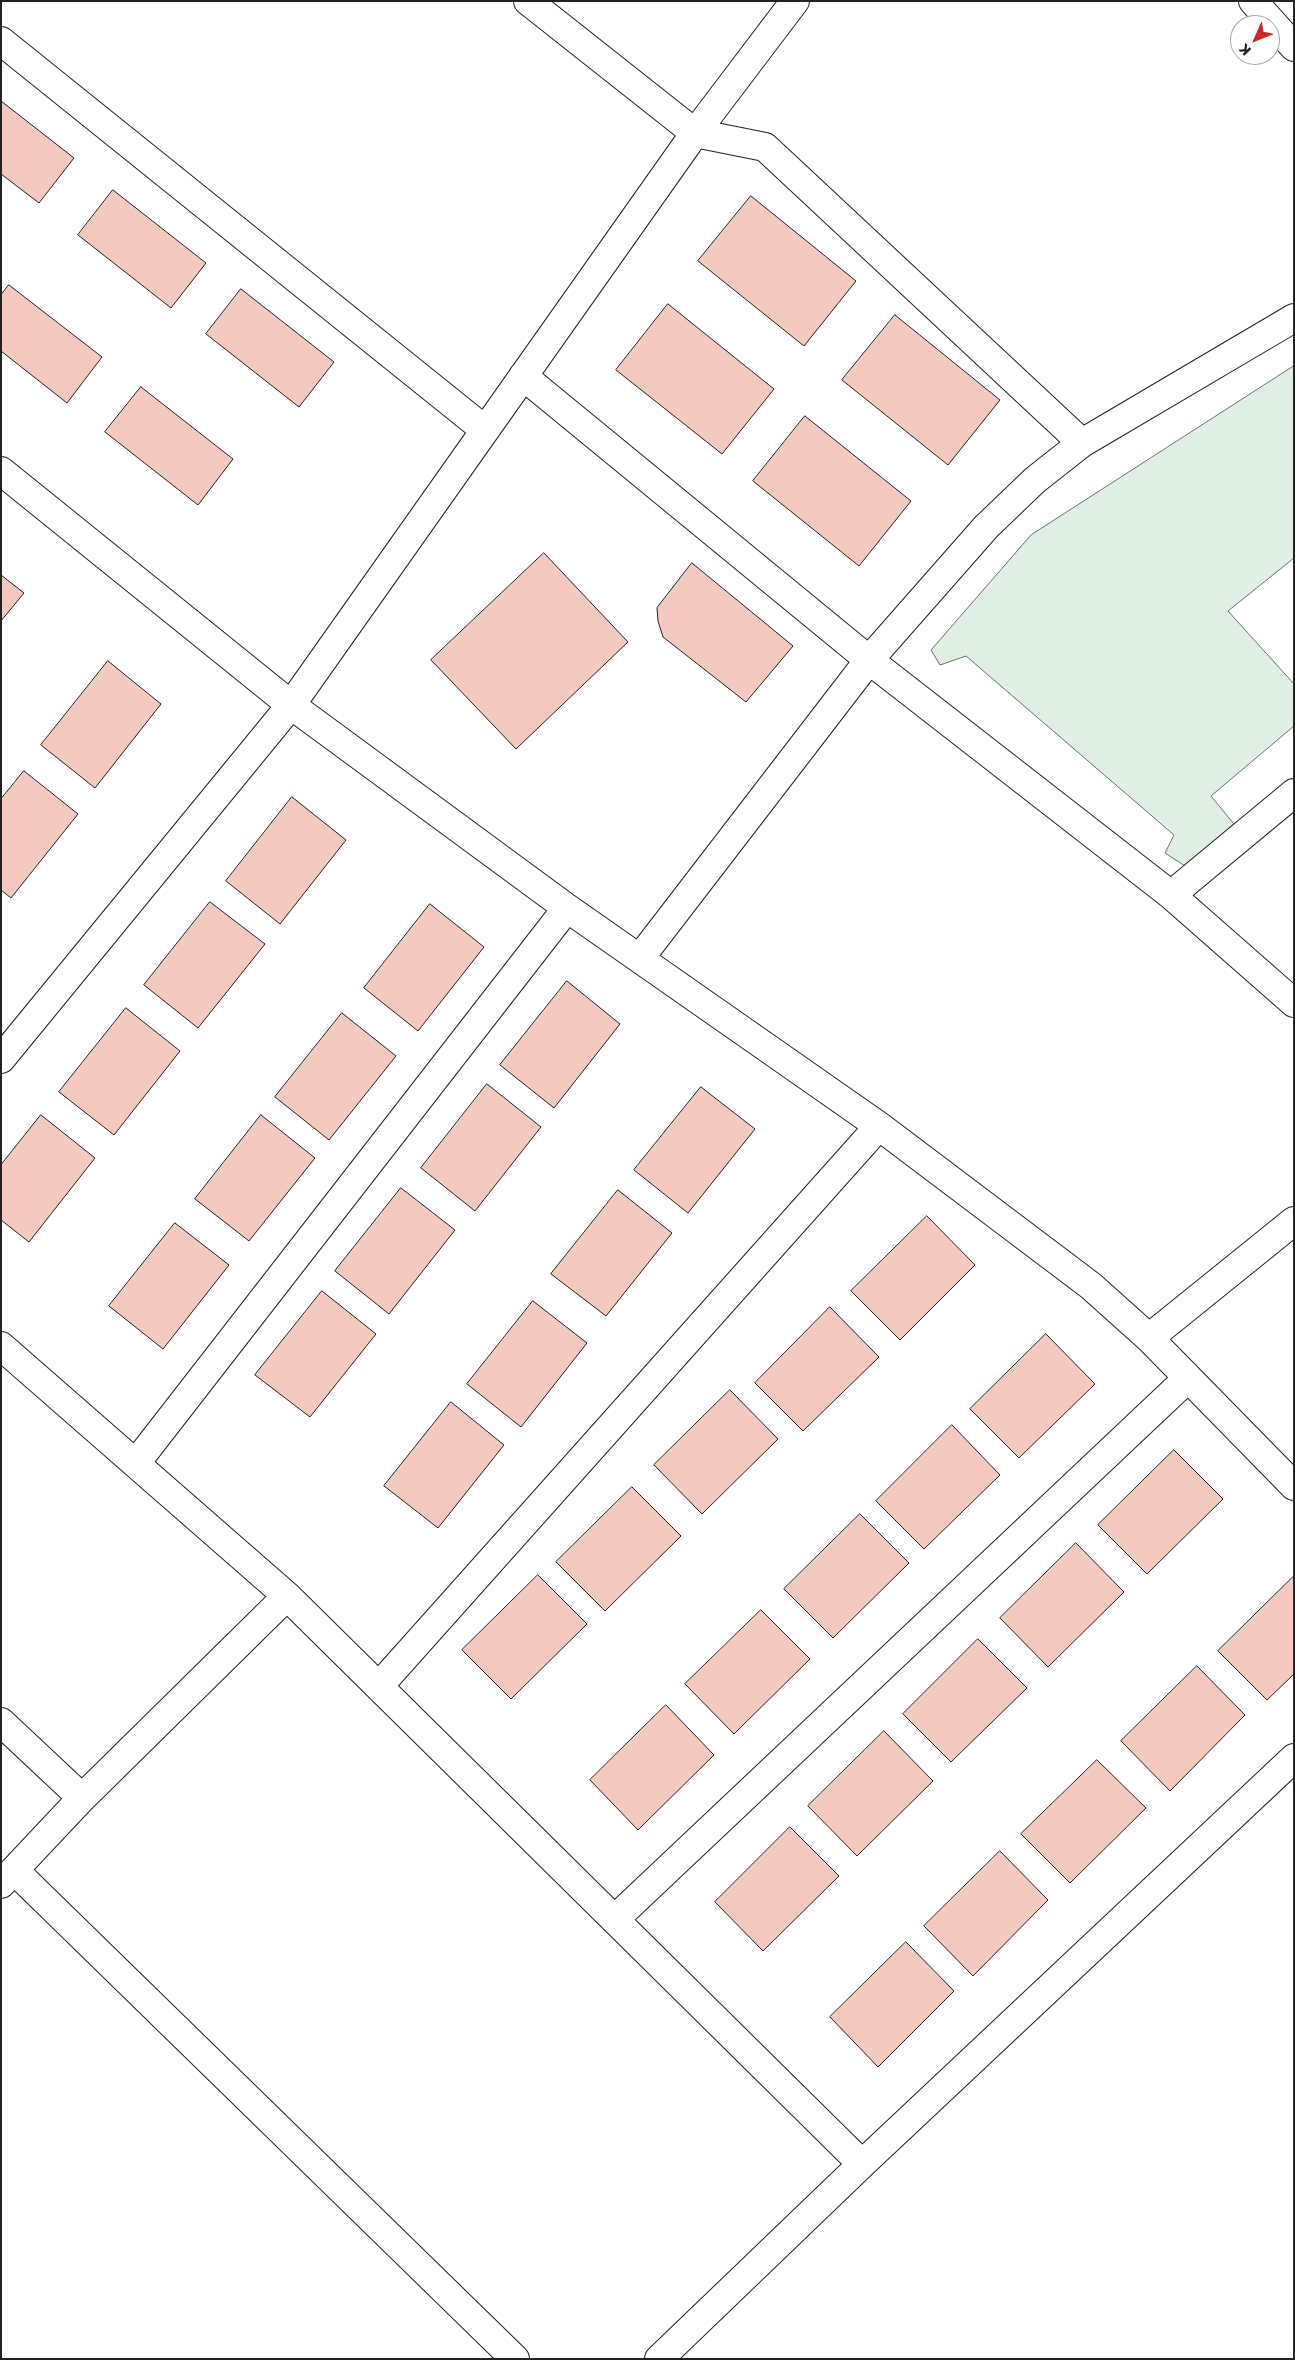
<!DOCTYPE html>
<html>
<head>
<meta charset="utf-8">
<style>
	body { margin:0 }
	#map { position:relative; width:1295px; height:2360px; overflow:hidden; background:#fff; font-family:Jost,sans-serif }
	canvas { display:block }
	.frame { position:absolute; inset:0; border:2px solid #222; pointer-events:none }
	.north { position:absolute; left:1230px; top:15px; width:50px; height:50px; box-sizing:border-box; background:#fff; border:1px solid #a7a7a7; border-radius:50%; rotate:226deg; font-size:14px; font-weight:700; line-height:20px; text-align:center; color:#222 }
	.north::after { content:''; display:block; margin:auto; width:18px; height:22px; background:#c62828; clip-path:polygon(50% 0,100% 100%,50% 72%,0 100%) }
</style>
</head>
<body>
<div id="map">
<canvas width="1295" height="2360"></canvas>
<div class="frame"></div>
<div class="north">K</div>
</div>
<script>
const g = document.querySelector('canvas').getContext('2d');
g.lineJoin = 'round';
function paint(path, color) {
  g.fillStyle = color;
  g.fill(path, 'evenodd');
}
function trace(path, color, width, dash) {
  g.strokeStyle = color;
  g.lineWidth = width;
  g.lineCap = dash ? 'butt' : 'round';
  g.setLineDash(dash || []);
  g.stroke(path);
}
const green = new Path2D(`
	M1294 366V558L1228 611 1294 684V726L1211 796 1234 824 1185 866 1165 853 1174 835 966 656 940 665 931 650 1031 535Z`);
paint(green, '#e0efe3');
trace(green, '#6f6f6f', 1);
const building = new Path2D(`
	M1 101 74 158 39 203 1 174Z
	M113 190 206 263 171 308 78 235Z
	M751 196 856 281 804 346 698 261Z
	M9 285 102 357 67 403 1 351V295Z
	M241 289 334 362 299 407 206 334Z
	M668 304 774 389 722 454 616 370Z
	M895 315 1000 400 948 465 842 380Z
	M141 387 233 459 198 505 105 432Z
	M805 416 911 501 859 566 753 481Z
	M544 553 628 642 516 749 431 660Z
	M692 563 793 646 746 702 663 637 658 621 657 608Z
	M1 575 24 593 1 621Z
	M108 661 161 704 95 788 41 745Z
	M24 771 78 814 11 898 1 890V799Z
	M292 797 346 840 280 924 226 881Z
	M210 902 265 944 198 1028 144 985Z
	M430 904 484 947 418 1031 364 988Z
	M567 981 620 1024 554 1108 500 1065Z
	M126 1008 180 1051 114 1135 59 1092Z
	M342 1013 396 1056 329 1140 275 1097Z
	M487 1084 541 1127 475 1211 421 1168Z
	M701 1087 755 1129 688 1213 634 1170Z
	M41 1115 95 1158 29 1242 1 1220V1165Z
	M261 1115 315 1158 249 1241 195 1199Z
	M401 1188 455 1230 389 1314 335 1271Z
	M618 1190 672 1233 606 1316 551 1274Z
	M927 1216 975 1265 900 1340 851 1291Z
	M175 1223 229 1265 163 1349 109 1306Z
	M322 1291 376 1334 310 1417 255 1375Z
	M533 1301 587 1343 521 1427 467 1384Z
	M830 1307 879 1357 803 1431 755 1383Z
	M1046 1334 1095 1384 1019 1458 970 1409Z
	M730 1390 778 1439 702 1514 654 1465Z
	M451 1402 504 1445 438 1528 384 1486Z
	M952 1425 1000 1475 924 1549 876 1501Z
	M1174 1450 1223 1499 1147 1574 1098 1525Z
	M632 1487 681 1536 605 1611 556 1562Z
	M860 1514 909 1563 833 1638 784 1589Z
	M1076 1543 1124 1592 1048 1667 1000 1618Z
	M538 1575 587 1624 511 1699 462 1650Z
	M1294 1576V1674L1267 1700 1218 1651Z
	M761 1610 810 1659 734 1734 685 1684Z
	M978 1639 1027 1688 951 1762 903 1714Z
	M1197 1666 1245 1715 1170 1791 1121 1741Z
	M666 1705 714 1755 638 1830 590 1780Z
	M884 1731 933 1781 857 1856 808 1806Z
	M1097 1760 1146 1808 1070 1883 1021 1834Z
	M790 1827 839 1876 763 1951 715 1902Z
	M1000 1851 1048 1900 973 1976 924 1926Z
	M906 1942 954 1991 878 2067 830 2017Z`);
paint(building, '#f3c9c0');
trace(building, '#222', 1);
const minor = new Path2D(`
	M528 1 695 133 765 147 1082 443
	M1253 1 1294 47
	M1 41 485 430
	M523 376 869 660 1171 895 1294 1003
	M1 471 291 705 567 908 879 1126 1091 1286 1149 1338 1294 1486
	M1171 895 1294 793
	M640 958 869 660 986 527 1035 480 1082 443 1294 318
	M1 1059 291 705 695 133 795 1
	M1149 1338 1294 1221
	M1 1346 287 1596 862 2164
	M136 1463 567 908
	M379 1686 879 1126
	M1 1722 82 1798
	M14 1870 515 2359
	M1 1884 82 1798 287 1596
	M615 1919 1188 1378
	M659 2359 862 2164 1294 1758`);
trace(minor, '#222', 30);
trace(minor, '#fff', 28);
</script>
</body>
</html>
